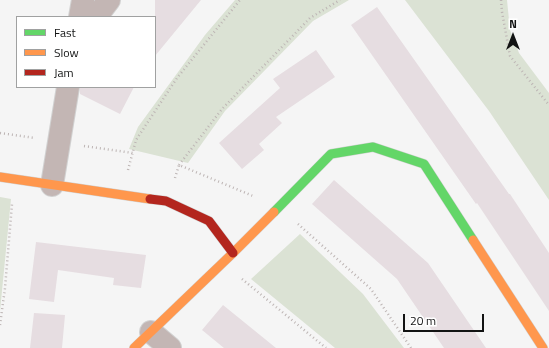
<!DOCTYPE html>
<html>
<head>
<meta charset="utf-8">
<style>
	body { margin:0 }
	#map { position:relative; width:549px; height:348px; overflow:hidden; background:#f5f5f5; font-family:"Titillium Web",sans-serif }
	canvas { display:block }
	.legend { position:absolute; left:16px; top:16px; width:140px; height:72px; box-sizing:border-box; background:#fff; border:1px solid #a0a1a1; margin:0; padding:5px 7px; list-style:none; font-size:12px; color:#121313 }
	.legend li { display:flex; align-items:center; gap:8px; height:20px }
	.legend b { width:20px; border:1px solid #a0a1a1 }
	.north { position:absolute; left:493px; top:16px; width:40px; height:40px; -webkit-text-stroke:3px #fff; paint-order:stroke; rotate:0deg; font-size:11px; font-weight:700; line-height:16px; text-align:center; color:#121313 }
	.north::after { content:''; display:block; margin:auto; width:14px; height:18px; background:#121313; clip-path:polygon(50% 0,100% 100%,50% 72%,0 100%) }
	.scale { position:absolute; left:403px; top:314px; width:81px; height:18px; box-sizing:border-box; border:2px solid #121313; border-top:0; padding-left:5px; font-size:12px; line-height:14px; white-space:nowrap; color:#121313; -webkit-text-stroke:3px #fff; paint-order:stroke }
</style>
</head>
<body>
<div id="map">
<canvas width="549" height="348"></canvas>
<ul class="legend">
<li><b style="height:5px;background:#63d668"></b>Fast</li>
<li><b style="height:5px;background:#ff974d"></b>Slow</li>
<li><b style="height:5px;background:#b3261e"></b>Jam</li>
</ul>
<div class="north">N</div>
<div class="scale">20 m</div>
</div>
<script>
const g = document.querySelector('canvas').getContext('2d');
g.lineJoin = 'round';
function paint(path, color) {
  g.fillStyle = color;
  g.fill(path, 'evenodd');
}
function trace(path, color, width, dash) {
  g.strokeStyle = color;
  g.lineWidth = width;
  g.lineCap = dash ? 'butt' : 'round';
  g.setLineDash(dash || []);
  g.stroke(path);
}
paint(new Path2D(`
	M235 0H349L313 21 225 111 188 163 129 149 138 127 205 35Z
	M405 0H507L510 30 519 53 549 93V200L489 111Z
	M0 197 11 199 0 311Z
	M300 234 363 294 404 348H335L251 279Z`), '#dbe2d4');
paint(new Path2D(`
	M155 0H201L155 56Z
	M377 7 509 194H510L549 253V311L477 203 476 204 351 25Z
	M316 50 335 77 276 117 282 123 259 144 264 150 242 169 219 143 280 88 273 79Z
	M80 87H134L120 114 80 94Z
	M334 180 428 263 486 348H444L397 279 312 204Z
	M36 242 146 255 141 288 113 285 114 278 58 270 54 302 29 299Z
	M223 305 276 348H224L202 330Z
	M34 313 65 315 62 348H30Z`), '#e6dde1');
const street = new Path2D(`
	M80 17 83 0
	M96 17 109 0
	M52 185 68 87
	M151 332 170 348`);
const fast = new Path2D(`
	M274 212 331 154 373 147 424 164 473 240`);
const slow = new Path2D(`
	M0 177 150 199
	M473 240 543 348
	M134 348 233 253 274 212`);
const jam = new Path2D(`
	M150 199 166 201 209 221 233 253`);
trace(street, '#d1d1d1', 24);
trace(fast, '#d1d1d1', 10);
trace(slow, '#d1d1d1', 10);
trace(jam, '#d1d1d1', 10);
trace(new Path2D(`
	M501 0 502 12 510 56 549 105
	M0 133 35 138
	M84 146 133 153
	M179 165 222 109 310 18 340 0
	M128 170 136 140 177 78 240 0
	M175 178 179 165 253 196
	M298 224 371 289 411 348
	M242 279 326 348
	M0 325 5 288 12 204`), '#bdb5b4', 2.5, [1, 3]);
trace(street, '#c3b6b4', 22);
trace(fast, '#63d668', 9);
trace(slow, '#ff974d', 9);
trace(jam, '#b3261e', 9);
</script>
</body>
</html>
